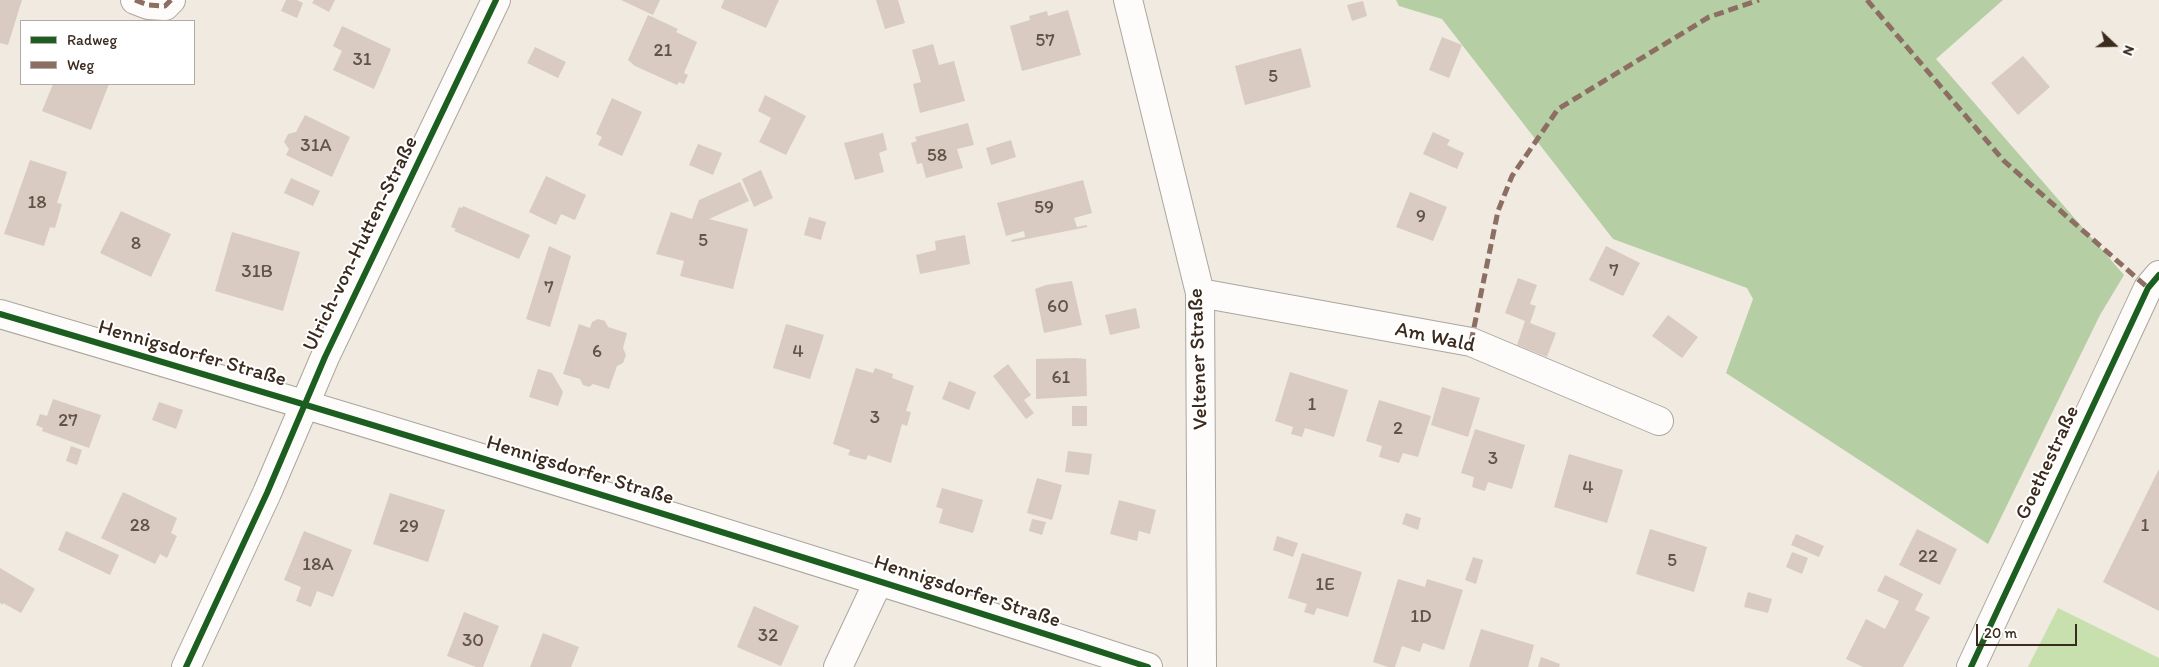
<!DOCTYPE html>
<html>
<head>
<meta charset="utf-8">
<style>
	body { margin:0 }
	#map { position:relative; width:2159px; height:667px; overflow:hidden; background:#f0eae0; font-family:Itim,sans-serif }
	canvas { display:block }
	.legend { position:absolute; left:20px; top:20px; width:175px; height:65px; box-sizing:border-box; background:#fff; border:1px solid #b1aaa5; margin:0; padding:6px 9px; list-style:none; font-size:15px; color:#3b2a1e }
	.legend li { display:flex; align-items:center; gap:10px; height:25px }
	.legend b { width:25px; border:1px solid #b1aaa5 }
	.north { position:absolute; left:2089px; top:20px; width:50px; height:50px; -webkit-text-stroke:4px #fff; paint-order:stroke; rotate:111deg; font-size:14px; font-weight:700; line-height:20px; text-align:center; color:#3b2a1e }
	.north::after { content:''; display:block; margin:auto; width:18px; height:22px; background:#3b2a1e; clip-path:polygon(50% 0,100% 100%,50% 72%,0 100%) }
	.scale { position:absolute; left:1976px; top:624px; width:101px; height:22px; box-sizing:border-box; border:2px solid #3b2a1e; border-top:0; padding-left:6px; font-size:15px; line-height:18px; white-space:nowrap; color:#3b2a1e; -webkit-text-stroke:4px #fff; paint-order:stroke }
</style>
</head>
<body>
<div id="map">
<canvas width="2159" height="667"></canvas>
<ul class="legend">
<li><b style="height:6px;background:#1b5e20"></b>Radweg</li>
<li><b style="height:6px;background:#8d6e63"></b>Weg</li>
</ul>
<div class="north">N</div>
<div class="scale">20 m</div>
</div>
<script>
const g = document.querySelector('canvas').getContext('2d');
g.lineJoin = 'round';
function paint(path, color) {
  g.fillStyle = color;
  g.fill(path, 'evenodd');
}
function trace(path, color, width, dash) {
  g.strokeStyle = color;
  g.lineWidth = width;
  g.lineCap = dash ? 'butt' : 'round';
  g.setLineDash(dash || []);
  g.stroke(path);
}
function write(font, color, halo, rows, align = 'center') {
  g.font = font + ' Itim,sans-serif';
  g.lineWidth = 4;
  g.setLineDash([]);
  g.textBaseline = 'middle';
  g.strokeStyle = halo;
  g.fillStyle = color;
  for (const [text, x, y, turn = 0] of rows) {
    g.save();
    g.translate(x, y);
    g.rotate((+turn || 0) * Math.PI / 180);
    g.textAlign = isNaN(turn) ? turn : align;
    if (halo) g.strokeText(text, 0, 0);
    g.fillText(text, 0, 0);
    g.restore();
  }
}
paint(new Path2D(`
	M2058 608 2159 658V667H2028Z`), '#c7e0ae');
paint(new Path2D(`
	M1396 0H2003L1936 59 2124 275 2100 315 1988 544 1726 373 1753 299 1747 288 1613 239 1442 19 1399 6Z`), '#b5cea4');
paint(new Path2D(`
	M0 0H22L8 45 0 43Z
	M286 0H297L303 3 297 18 281 11Z
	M314 0H335L329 12 312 3Z
	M621 0H660L653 15Z
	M724 0H779L766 28 721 8Z
	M876 0H898L905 23 885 29Z
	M1363 1 1367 16 1352 21 1347 5Z
	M1068 10 1081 55 1022 71 1010 26 1030 20 1029 16 1047 11 1048 16Z
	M648 15 678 29 676 32 697 42 684 73 688 75 684 84 679 82 677 85 635 66 628 60Z
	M342 26 391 49 374 89 333 70 342 51 333 46Z
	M1442 37 1462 45 1449 78 1429 70Z
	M933 44 939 65 954 61 965 101 920 113 913 84 921 82 912 50Z
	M535 47 566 62 558 78 527 63Z
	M1301 48 1311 87 1245 105 1235 66Z
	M2023 56 2050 87 2018 115 1991 83Z
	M53 84H109L91 130 42 111Z
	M765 95 806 116 786 155 759 142 771 118 758 111Z
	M612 98 642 112 622 156 598 145 602 137 596 134Z
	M305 115 350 137 332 177 286 155 289 149 284 142 288 134 296 132Z
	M968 123 974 145 957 149 963 168 926 178 922 163 917 164 911 143 917 141 915 137Z
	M1433 132 1450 140 1447 145 1464 153 1457 169 1423 154Z
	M883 133 887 150 879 153 884 172 855 180 844 143Z
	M1011 140 1016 157 991 165 986 148Z
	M698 144 722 153 713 175 689 165Z
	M30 160 67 172 57 203 62 204 55 228 50 227 44 246 4 234Z
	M761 170 773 198 754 207 742 179Z
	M546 176 586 195 575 220 561 214 556 225 529 212Z
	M291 178 320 191 313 206 284 193Z
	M1083 180 1092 213 1074 218 1077 227 1087 225V227L1012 242 1011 240 1025 237 1024 231 1006 236 997 203Z
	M740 182 749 201 709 219 748 229 733 289 680 276 684 261 656 254 671 212 692 219 699 200Z
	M1410 192 1447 207 1433 241 1396 227Z
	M463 206 530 235 519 259 454 231 456 229 451 227 459 207 462 208Z
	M121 211 171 234 151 277 100 253Z
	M809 217 826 222 821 240 804 235Z
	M232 232 300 252 283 311 215 291Z
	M965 235 970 264 920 274 916 255 936 250 935 241Z
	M549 246 571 256 550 327 526 319Z
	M1606 246 1640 263 1623 296 1589 280Z
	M1518 278 1537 285 1530 304 1536 306 1530 323 1556 333 1547 357 1517 345 1525 321 1505 313Z
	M1072 281 1082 325 1044 333 1035 289 1046 285Z
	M1136 308 1140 328 1110 335 1105 315Z
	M1668 315 1698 337 1682 358 1652 336Z
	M598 319 605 321 608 327 627 333 623 348 626 355 623 363 617 366 609 389 593 384 589 387 583 385 580 379 563 374 579 324 590 328 592 322Z
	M786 324 824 335 810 379 773 368Z
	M1076 358 1086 359 1087 396 1036 399V359Z
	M1008 364 1031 395 1024 400 1034 413 1026 419 993 376Z
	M856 368 873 373 875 368 893 374 892 378 914 386 906 411 911 412 907 426 902 424 891 463 868 455 866 460 848 455 850 450 833 444Z
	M538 369 552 373 563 392 558 406 529 397Z
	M1290 372 1348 390 1334 437 1305 428 1302 437 1291 434 1293 427 1275 421Z
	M949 381 976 392 969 410 942 399Z
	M1442 387 1480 398 1468 437 1431 425Z
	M53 399 101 415 89 448 42 431 43 428 36 425 40 414 47 416Z
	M1379 400 1431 416 1418 457 1403 453 1399 463 1379 457 1382 446 1366 441Z
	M159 402 183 410 176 429 152 420Z
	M1072 406H1087V426H1072Z
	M1475 429 1525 445 1512 489 1488 482 1485 491 1472 487 1474 477 1461 473Z
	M71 446 82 450 77 465 66 461Z
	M1068 451 1092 454 1089 475 1065 472Z
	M1569 454 1623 470 1607 523 1554 507Z
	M2159 469V611L2103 582Z
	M1037 478 1062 485 1052 520 1027 513Z
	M942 488 983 500 973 533 939 523 943 509 936 507Z
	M123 492 177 518 171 533 177 536 167 558 160 554 155 564 101 538Z
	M390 493 445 510 428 562 373 544Z
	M1119 500 1156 510 1150 534 1139 531 1137 541 1110 534Z
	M1406 513 1421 518 1418 530 1402 524Z
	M1032 519 1046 522 1042 535 1029 531Z
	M1650 529 1707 547 1694 592 1636 574Z
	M1917 529 1957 549 1940 585 1899 565Z
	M66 531 119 555 110 575 58 550Z
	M304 531 352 550 333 597 317 591 311 607 296 601 301 587 284 580Z
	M1796 534 1824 546 1819 557 1791 545Z
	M1277 536 1298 543 1293 557 1273 550Z
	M1792 552 1808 558 1802 574 1786 567Z
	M1302 553 1362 572 1348 617 1317 608 1314 615 1304 612 1307 604 1288 598Z
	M1473 557 1483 560 1476 584 1465 580Z
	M0 568 35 589 21 613 3 603V605L0 603Z
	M1885 575 1923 594 1915 610 1930 617 1903 667H1863L1846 659 1866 619 1885 629 1899 601 1877 591Z
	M1398 579 1425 587 1427 579 1463 590 1444 650 1423 643 1420 652 1402 646 1395 667H1388L1373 662Z
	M1748 592 1772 599 1768 613 1744 607Z
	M754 606 799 626 781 666 737 647Z
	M464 612 499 626 483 667H476L447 656Z
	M1481 629 1534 645 1528 667H1469Z
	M543 633 579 647 571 667H530Z
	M1541 657 1560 664 1559 667H1538Z`), '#d9cbc1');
const street = new Path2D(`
	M135 0 148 5 165 6 171 0
	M1128 0 1200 293 1202 667
	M1200 293 1471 342 1659 421
	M0 314C384 427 767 544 1148 667
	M186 667 267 493 325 357 496 0
	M838 667 879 580
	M1971 667 2148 288 2159 275`);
trace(street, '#aba69f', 30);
trace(street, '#fdfcfa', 28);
trace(new Path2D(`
	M135 0 148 5 165 6 171 0
	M1867 0 2004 161 2148 288
	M1471 342 1498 211 1512 176 1558 109 1709 17 1759 0`), '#8d6e63', 5, [10, 5]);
trace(new Path2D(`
	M0 314C384 427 767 544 1148 667
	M186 667 267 493 325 357 496 0
	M1971 667 2148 288 2159 275`), '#1b5e20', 6);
write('19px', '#625247', null, [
	["57",1045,41],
	["21",663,51],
	["31",362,60],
	["5",1273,77],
	["31A",316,146],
	["58",937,156],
	["18",37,203],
	["59",1044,208],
	["9",1421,217],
	["5",703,241],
	["8",136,244],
	["7",1614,271],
	["31B",257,272],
	["7",549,288],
	["60",1058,307],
	["6",597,352],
	["4",798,352],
	["61",1061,378],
	["1",1312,405],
	["3",875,418],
	["27",68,421],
	["2",1398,429],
	["3",1493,459],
	["4",1588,488],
	["28",140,526],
	["1",2145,526],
	["29",409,527],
	["22",1928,557],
	["5",1672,561],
	["18A",318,565],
	["1E",1325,585],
	["1D",1421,617],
	["32",768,636],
	["30",473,641]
]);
write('21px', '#3b2a1e', '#fff', [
	["Ulrich-von-Hutten-Straße",361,244,-64],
	["Am Wald",1435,338,12],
	["Hennigsdorfer Straße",192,354,16],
	["Veltener Straße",1199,359,-92],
	["Goethestraße",2048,463,-65],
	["Hennigsdorfer Straße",580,471,17],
	["Hennigsdorfer Straße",967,592,18]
]);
</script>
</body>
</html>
